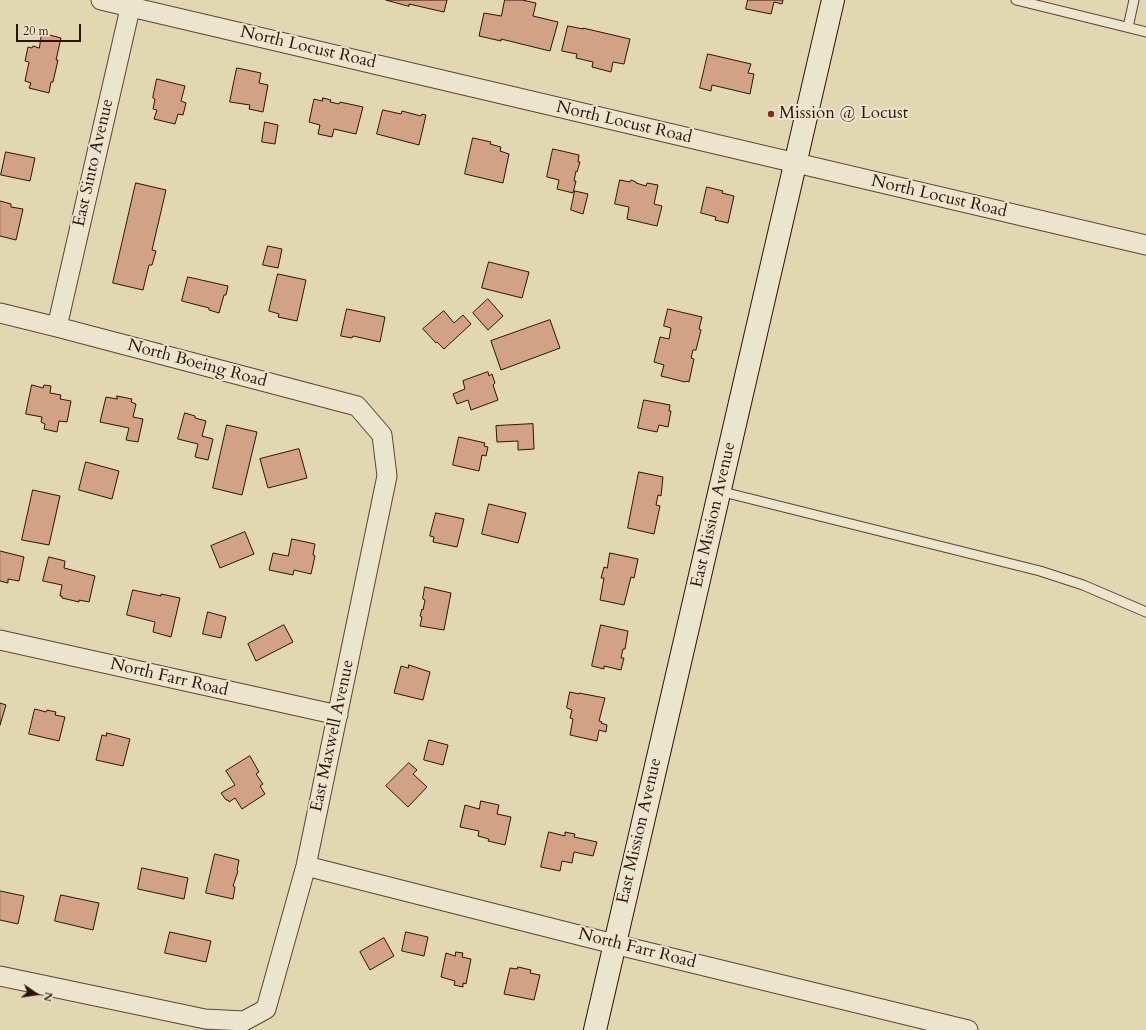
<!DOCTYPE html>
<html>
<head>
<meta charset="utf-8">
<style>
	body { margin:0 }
	#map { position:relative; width:1146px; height:1030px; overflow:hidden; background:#e1d7b3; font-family:Cardo,serif }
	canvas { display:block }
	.north { position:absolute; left:16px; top:974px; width:40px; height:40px; -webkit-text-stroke:3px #ece5ce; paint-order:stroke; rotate:103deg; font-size:11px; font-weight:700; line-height:16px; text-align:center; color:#2c1405 }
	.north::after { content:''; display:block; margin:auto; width:14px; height:18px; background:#2c1405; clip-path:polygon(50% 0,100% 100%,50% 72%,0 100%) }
	.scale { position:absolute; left:16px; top:24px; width:65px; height:18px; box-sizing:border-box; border:2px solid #2c1405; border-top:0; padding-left:5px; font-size:12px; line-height:14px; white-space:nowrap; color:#2c1405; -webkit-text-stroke:3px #ece5ce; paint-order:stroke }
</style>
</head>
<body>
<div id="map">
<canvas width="1146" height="1030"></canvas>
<div class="north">N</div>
<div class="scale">20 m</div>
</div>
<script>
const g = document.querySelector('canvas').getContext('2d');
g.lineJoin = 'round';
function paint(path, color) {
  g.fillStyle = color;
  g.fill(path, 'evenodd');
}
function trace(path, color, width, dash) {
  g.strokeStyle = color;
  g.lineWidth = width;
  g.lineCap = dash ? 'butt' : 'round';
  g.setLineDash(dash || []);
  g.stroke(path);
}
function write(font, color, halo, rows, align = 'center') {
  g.font = font + ' Cardo,serif';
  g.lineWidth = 4;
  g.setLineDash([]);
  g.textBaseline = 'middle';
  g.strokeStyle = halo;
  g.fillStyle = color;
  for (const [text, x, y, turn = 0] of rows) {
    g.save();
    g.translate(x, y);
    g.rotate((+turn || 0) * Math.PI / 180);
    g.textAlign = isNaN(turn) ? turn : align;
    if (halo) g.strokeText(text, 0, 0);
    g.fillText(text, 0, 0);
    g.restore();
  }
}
const building = new Path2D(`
	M386 0H447L444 12 409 4V6Z
	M505 0H522L536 3 533 16 558 22 550 51 501 39V41L479 36 484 13 501 16Z
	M748 0H783L782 4 774 2 771 14 746 9Z
	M568 26 583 29V28L630 39 624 64 613 62 611 72 592 67 593 62 576 58 577 54 562 51Z
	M42 33 61 38 56 60H58L53 82H51L49 93 29 88 31 83 25 81 29 62 25 61 28 47 32 48 33 46 39 48Z
	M708 54 751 64 748 73 754 74 750 94 712 85 711 91 700 88Z
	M237 68 261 73 259 83 268 85 263 112 249 109 250 105 230 102Z
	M157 79 185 86 181 101 186 103 183 115 178 114 175 124 154 119 157 110 153 109 155 99 153 98Z
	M323 98 331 100 330 102 339 104 340 102 363 107 356 134 334 129 332 137 318 134 320 125 309 122 314 99 322 101Z
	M383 110 401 114 402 111 421 116 422 114 426 115 419 145 377 134Z
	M265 122 278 125 275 144 262 142Z
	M473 138 491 142 490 144 501 147 500 151 509 154 503 183 465 174Z
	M553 149 579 155 578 162H580L577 172 576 171 574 181H576L573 193 557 189 559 180 547 177Z
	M6 152 35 158 30 181 1 175Z
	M620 180 630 182 631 180 636 182V183L646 186 647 183 658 185 654 204 662 206 657 226 627 219 629 207 615 204Z
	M136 183 166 190 152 250 156 251 152 265H149L143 290 113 283Z
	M707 187 723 191 722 193 734 196 728 223 715 220 716 217 701 213Z
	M575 191 588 194 583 214 571 210Z
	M0 201 11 204V207L23 209 16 240 0 236Z
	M268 246 282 249 278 268 263 265Z
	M489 262 529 272 522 298 482 288Z
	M278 274 306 280 297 321 278 317 279 314 269 311Z
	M188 277 228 286 226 295H224L219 313 209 310V308L182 301Z
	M488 299 503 316 488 330 473 313Z
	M347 309 385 317 380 342 353 336 352 338 341 336Z
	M668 309 702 317 699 329 701 330 696 350H693L691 358 694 359 689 382 686 381 685 382 661 376 664 365 654 362 660 337 669 339 671 328 664 326Z
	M444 311 454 323 463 315 471 324 444 349 437 342 436 343 423 329Z
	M550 320 560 348 501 370 491 341Z
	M488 372 489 376 492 374 495 383 493 385 498 400 471 410 468 400 457 404 453 394 465 389 463 381Z
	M32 385 43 388 44 385 51 386 50 393 61 395 60 399 71 401 67 422 59 421 57 432 44 429 45 424 41 422 42 417 26 414Z
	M117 396 132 399 131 402 136 404 133 417 143 419 138 442 126 440 129 428 100 422 106 397 117 399Z
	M644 400 670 405 669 411H671L668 427 659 425 657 432 638 428Z
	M185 413 195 416V418L206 421 202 436 213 439 208 460 195 457 198 444 178 439Z
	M533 424 534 449 518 450V441L497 442 496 426Z
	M227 425 257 432 242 495 213 488Z
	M459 437 485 443 484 446 488 447 486 456 482 455 479 471 453 465Z
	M299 449 307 478 268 488 260 459Z
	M86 462 119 471 112 499 79 490Z
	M639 472 663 477 661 496 658 495 656 505 660 506 654 534 628 528Z
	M33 490 60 496 49 545 22 540Z
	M489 504 526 513 518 543 482 534Z
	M436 513 464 519 457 547 433 542 434 537 430 536Z
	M245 532 254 554 220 568 211 546Z
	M292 539 315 544 313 555 315 556 311 574 294 570 293 575 269 570 273 553 288 556Z
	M0 551 24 557 19 581 8 579V583L0 581Z
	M610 553 638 559 634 578 631 577 624 605 600 600 604 578H601L604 567 607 568Z
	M49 557 65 561 64 568 95 576 89 602 79 600V602L62 598V596H60L62 585 43 581Z
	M425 587 451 593 444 630 420 626 422 617 420 616 422 609 423 610 425 600 423 599Z
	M133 590 161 596V594L180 598 171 637 153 632 155 622 127 615Z
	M208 612 226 617 221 638 203 634Z
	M284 625 293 642 256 661 248 644Z
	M601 625 628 631 625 649H623L621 658H624L621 670 604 666V669L592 666Z
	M409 665 430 672 423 700 394 693 401 666 408 668Z
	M570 692 579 694V693L605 698 599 721 602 722 601 723 607 725 606 732 599 730 597 741 570 735 573 719 570 718 572 710 567 708Z
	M0 703 6 705 0 725Z
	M35 709 46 712 47 710 56 712 55 715 65 717 59 741 29 734Z
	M107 733 130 739 123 766 96 760 102 735 106 736Z
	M429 740 448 745 443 765 424 760Z
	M250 756 259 772 256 774 263 784 260 786 265 794 242 809 235 798 229 802 228 800H226L221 793 235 785 226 771Z
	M409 763 417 770 413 774 427 787 408 807 386 786Z
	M481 801 499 805 497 814 511 817 505 845 488 841 489 839 478 836 479 831 460 827 465 805 479 809Z
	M549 832 565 836V832L575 834 574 837 597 842 593 856 574 852 572 863 562 861 560 871 541 867Z
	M215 854 239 860 237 870 238 871 233 886 235 887 233 899 206 893Z
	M142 868 188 878 184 899 138 889Z
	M0 891 24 896 18 924 0 920Z
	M61 895 99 903 93 930 55 921Z
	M170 932 211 941 206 962 165 953Z
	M406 932 428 937 424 956 402 951Z
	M384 938 394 956 370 970 360 952Z
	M456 952 463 953 462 957 471 959 466 984 463 983V987L454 985 455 981 441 977 446 953 455 956Z
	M518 967 531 970 530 973 540 975 534 1000 504 994 510 968 517 969Z`);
paint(building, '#d2a186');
trace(building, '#2c1405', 1);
const lane = new Path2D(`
	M1016 0 1146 32
	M1128 27 1134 0
	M719 491 1040 571 1083 585 1146 612`);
const street = new Path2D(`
	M101 0 1146 245
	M0 313 57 327 357 406 382 435 387 476 306 866 266 1009 244 1021 205 1019 0 976
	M57 327 132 0
	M0 640 338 715
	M306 866 614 944 968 1030`);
const secondary = new Path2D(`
	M595 1030 833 0`);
trace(lane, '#594530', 11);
trace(street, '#594530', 21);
trace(secondary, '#2c1405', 24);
trace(lane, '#ece5ce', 9);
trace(street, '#ece5ce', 19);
trace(secondary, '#ece5ce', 22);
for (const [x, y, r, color] of [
	[771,114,4,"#8f2418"]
]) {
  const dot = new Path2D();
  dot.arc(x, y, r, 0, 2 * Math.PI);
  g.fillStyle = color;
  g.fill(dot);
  trace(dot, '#ece5ce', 1.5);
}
write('17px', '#2c1405', '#ece5ce', [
	["North Locust Road",308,48,13],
	["North Locust Road",624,123,13],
	["East Sinto Avenue",94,163,-77],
	["North Locust Road",939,197,13],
	["North Boeing Road",197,364,15],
	["East Mission Avenue",714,515,-77],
	["North Farr Road",169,678,13],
	["East Maxwell Avenue",333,736,-78],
	["East Mission Avenue",640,831,-77],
	["North Farr Road",637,949,14]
]);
write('17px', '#2c1405', '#ece5ce', [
	["Mission @ Locust",779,114]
], 'left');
</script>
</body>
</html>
